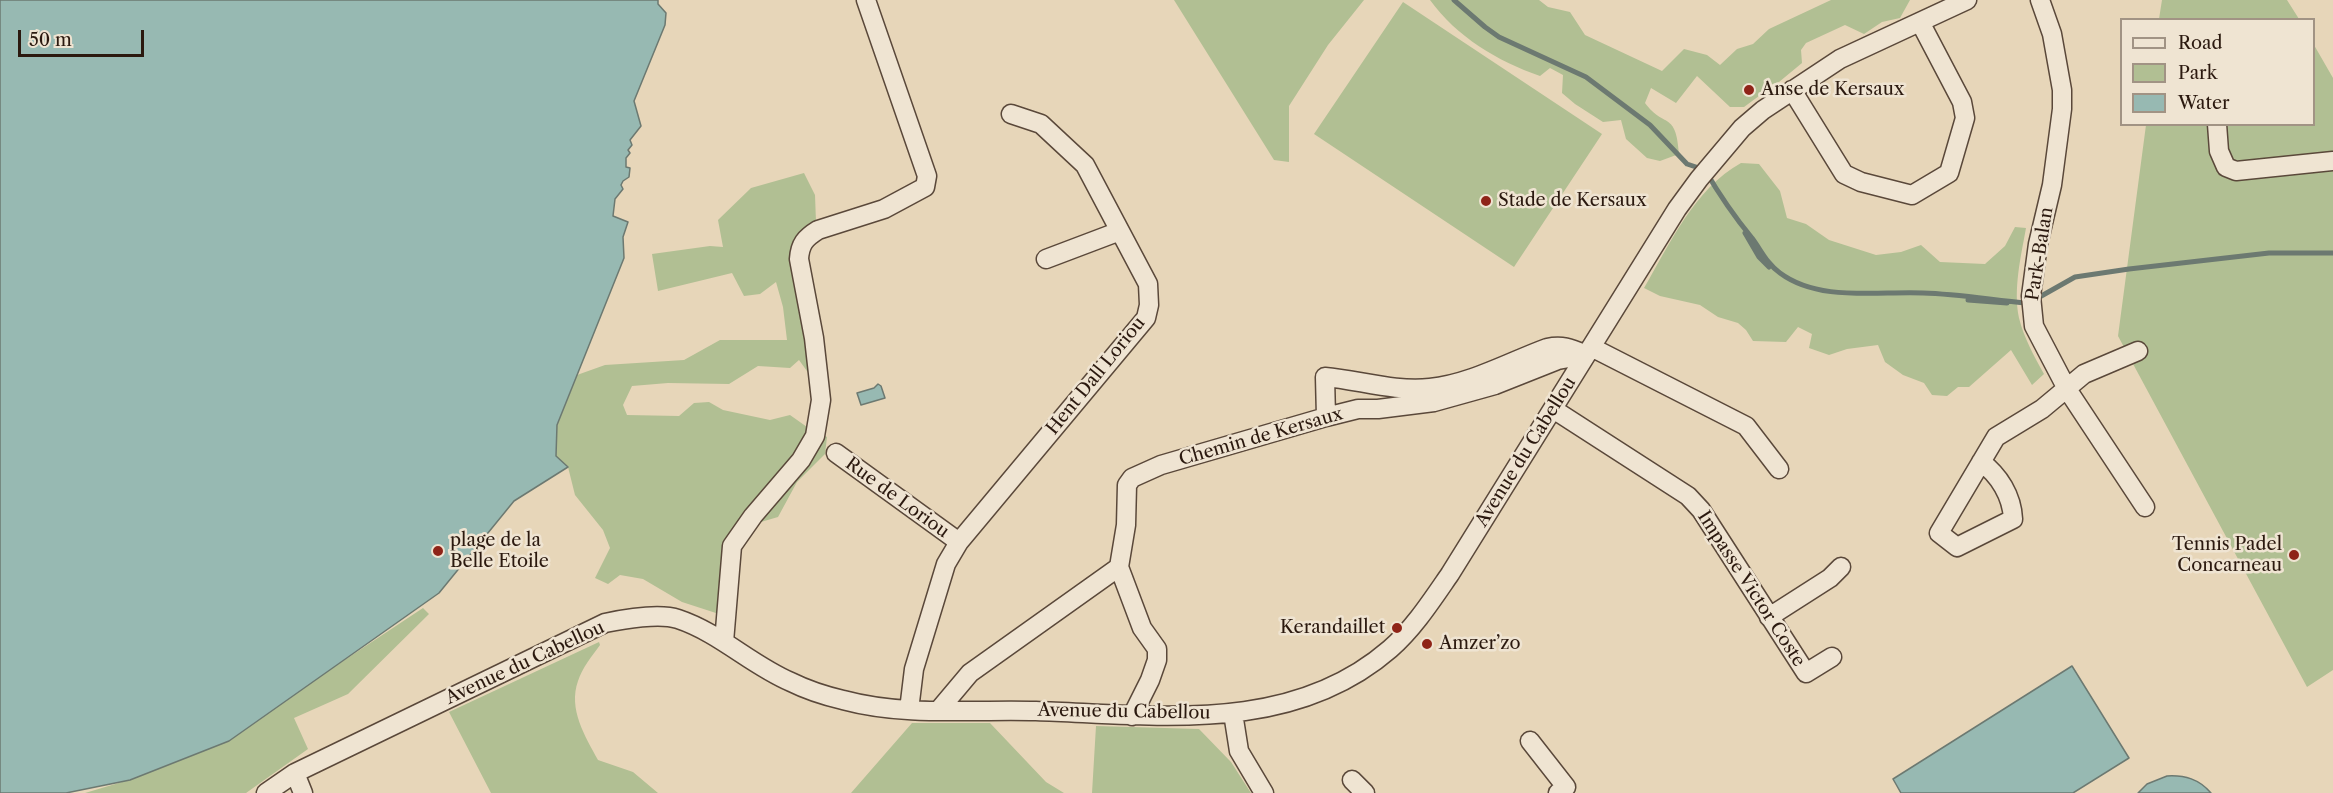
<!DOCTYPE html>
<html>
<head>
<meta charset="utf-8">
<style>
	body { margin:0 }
	#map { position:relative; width:2333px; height:793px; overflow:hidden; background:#e7d6b9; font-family:"Libre Caslon Text",serif }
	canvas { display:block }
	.legend { position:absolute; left:2120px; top:18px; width:195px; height:108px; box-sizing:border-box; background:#efe4d2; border:2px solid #a19384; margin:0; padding:8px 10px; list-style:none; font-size:18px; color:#2b190f }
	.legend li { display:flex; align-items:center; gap:12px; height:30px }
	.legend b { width:30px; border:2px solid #a19384 }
	.scale { position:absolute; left:18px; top:30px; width:126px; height:27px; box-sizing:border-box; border:3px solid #2b190f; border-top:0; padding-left:8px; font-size:18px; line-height:21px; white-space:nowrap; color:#2b190f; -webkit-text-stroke:4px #efe4d2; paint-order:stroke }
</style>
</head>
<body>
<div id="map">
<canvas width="2333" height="793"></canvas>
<ul class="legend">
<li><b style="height:8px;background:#efe4d2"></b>Road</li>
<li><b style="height:16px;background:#b1bf93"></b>Park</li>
<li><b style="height:16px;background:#97b9b2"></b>Water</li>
</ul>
<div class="scale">50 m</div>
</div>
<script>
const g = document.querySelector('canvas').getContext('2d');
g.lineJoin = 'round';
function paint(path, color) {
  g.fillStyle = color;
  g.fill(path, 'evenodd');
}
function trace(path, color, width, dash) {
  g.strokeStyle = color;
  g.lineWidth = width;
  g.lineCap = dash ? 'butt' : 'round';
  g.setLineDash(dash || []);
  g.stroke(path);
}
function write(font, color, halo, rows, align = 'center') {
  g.font = font + ' "Libre Caslon Text",serif';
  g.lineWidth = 5;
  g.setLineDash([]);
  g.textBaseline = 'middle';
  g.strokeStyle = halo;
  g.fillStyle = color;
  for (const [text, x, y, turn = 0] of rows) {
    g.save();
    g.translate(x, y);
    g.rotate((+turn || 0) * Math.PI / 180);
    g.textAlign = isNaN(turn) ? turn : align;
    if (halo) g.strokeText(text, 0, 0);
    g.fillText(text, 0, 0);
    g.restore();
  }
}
paint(new Path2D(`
	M1174 0H1364L1328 45 1289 106V162L1274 160Z
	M1430 0H1539L1548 7 1570 12 1585 35 1662 71 1684 49 1707 55 1720 65 1737 49 1753 44 1769 29 1831 0H1910L1900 18 1882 22 1864 34 1845 25 1806 43 1801 50 1802 63 1779 82 1768 86 1759 96 1744 107H1730L1697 76 1676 103 1651 88 1645 103C1664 129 1676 110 1679 154L1660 161 1647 158 1626 139 1621 120 1603 122 1575 104 1562 93 1563 75 1550 68 1540 76C1497 61 1457 37 1430 0Z
	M2162 0H2287L2299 19H2159Z
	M1403 2 1602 134 1514 267 1314 134Z
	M2314 45 2333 78V670L2307 687 2118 336 2146 125 2314 124Z
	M1741 163 1759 164 1780 191 1787 218 1806 224 1829 240 1876 255 1901 252 1921 245 1940 262 1985 264 2005 246 2015 227 2026 228C2021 256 2013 289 2019 318 2024 338 2034 356 2044 374L2032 385 2011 350 1969 387H1958L1947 396 1932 395 1924 383 1903 375 1885 362 1878 345 1847 349 1829 355 1809 348 1812 334 1798 327 1786 342 1753 341 1746 330 1738 323 1718 317 1700 305 1660 296 1644 288C1670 244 1694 189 1741 163Z
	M804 173 815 195 816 222 808 248 813 289 817 385 799 360 790 368 758 366 729 384 668 383 632 386 623 405 627 415 679 416 694 403 709 402 723 410 770 420 790 415 807 427 827 437 825 454 797 482 778 517 754 524 737 547 719 614 682 602 643 579 620 575 608 584 595 578 610 548 603 530 575 495 568 467 556 456 557 425 577 375 605 365 684 360 720 340H787L783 307 776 282 760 294 744 296 732 273 658 291 652 254 710 246 723 247 718 220 751 188Z
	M423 608 429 614 348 694 294 718 308 749 246 793H85L122 782 224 740Z
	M599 642 600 645C592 656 582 668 578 681 568 709 585 736 598 760L633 772 658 793H491L449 712Z
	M912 723H990L1046 782 1064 793H851Z
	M1096 726 1199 729 1231 762 1251 793H1092Z`), '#b1bf93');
const water = new Path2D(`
	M0 0H658V4L666 13 665 25 634 101 641 126 630 140 632 145 628 150 630 153 626 158V167L630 168 629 177 623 181 621 185 623 189 615 199 613 216 628 222 623 237 624 258 557 425 556 456 568 467 514 501 439 593 229 741 130 780 66 793H0Z
	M878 384 881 386 885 398 861 405 857 393 874 388Z
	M2072 666 2129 758 2073 793H1901L1893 779Z
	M2167 776C2185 775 2199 779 2211 793H2138L2147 784Z`);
paint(water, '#97b9b2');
trace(water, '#6c7971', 1.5);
trace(new Path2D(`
	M1454 0 1485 27 1499 37 1586 77 1650 125 1687 164 1705 170C1720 196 1733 215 1752 238 1761 250 1767 264 1780 273 1819 302 1877 291 1923 293 1958 294 1993 300 2027 303
	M1745 233 1759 257 1769 267
	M2036 299 2075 277 2129 269 2269 253H2333
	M1968 300 2007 303`), '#6c7971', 5);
const minor = new Path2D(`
	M2040 0 2052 34 2062 90V109L2052 185 2038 244 2031 296 2034 326 2067 389 2145 507
	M1792 90 1844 174 1861 182 1912 195 1949 173 1965 118 1962 102 1920 22
	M2217 124 2219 151 2226 167 2236 171 2333 161
	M1046 259 1120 231
	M1591 347 1746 426 1779 469
	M1553 409 1688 496 1701 510 1806 673 1832 657
	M1326 417 1325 377C1359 380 1395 392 1430 388 1470 384 1509 362 1547 348 1562 345 1570 348 1584 354
	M836 453 959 542
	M1981 462C1999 475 2012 496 2013 519L1957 547 1939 533 1996 437 2042 409 2084 374 2138 351
	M1769 617 1830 578 1841 567
	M724 642 732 546 753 516 801 460 815 436 821 400 814 338 799 259C800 244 805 238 818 230L884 209 925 187 927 176 866 0
	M909 710 914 669 946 564 959 542 1146 318 1149 305 1148 284 1085 165 1041 124 1011 114
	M938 711 970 673 1119 567
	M1233 713 1239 751 1264 793
	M1132 716 1150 680 1157 660V649L1142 628 1119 567 1126 525 1127 485 1132 478 1161 465 1326 417 1358 409H1378L1434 402 1495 385 1558 360 1585 355
	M1530 741 1566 787 1558 793
	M295 773 303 793
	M1352 780 1365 793
	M266 793 295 773 605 623C624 619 660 613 678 619 720 633 751 665 791 682 807 690 826 696 843 700 906 717 972 709 1036 711 1157 715 1291 735 1390 649 1414 628 1432 600 1450 574L1677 209 1699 179 1742 128 1763 110 1840 59 1967 0`);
trace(minor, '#5a483a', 21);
trace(minor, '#efe4d2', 18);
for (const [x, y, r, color] of [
	[1749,90,6,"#8f2418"],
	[1486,201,6,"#8f2418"],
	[438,551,6,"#8f2418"],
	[2294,555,6,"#8f2418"],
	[1397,628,6,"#8f2418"],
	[1427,644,6,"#8f2418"]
]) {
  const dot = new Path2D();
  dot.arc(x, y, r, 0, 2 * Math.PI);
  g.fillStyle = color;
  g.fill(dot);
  trace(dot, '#efe4d2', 2);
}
write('18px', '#2b190f', '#efe4d2', [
	["Anse de Kersaux",1761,90],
	["Stade de Kersaux",1498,201],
	["plage de la",450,541],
	["Belle Etoile",450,562],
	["Tennis Padel",2282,545,"right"],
	["Concarneau",2282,566,"right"],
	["Kerandaillet",1385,628,"right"],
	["Amzer’zo",1439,644]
], 'left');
write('18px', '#2b190f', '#efe4d2', [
	["Park-Balan",2040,254,-81],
	["Hent Dall Loriou",1096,376,-51],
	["Chemin de Kersaux",1261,437,-16],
	["Avenue du Cabellou",1526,452,-58],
	["Rue de Loriou",897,498,36],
	["Impasse Victor Coste",1751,589,57],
	["Avenue du Cabellou",525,663,-25],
	["Avenue du Cabellou",1124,712,1]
]);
</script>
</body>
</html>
